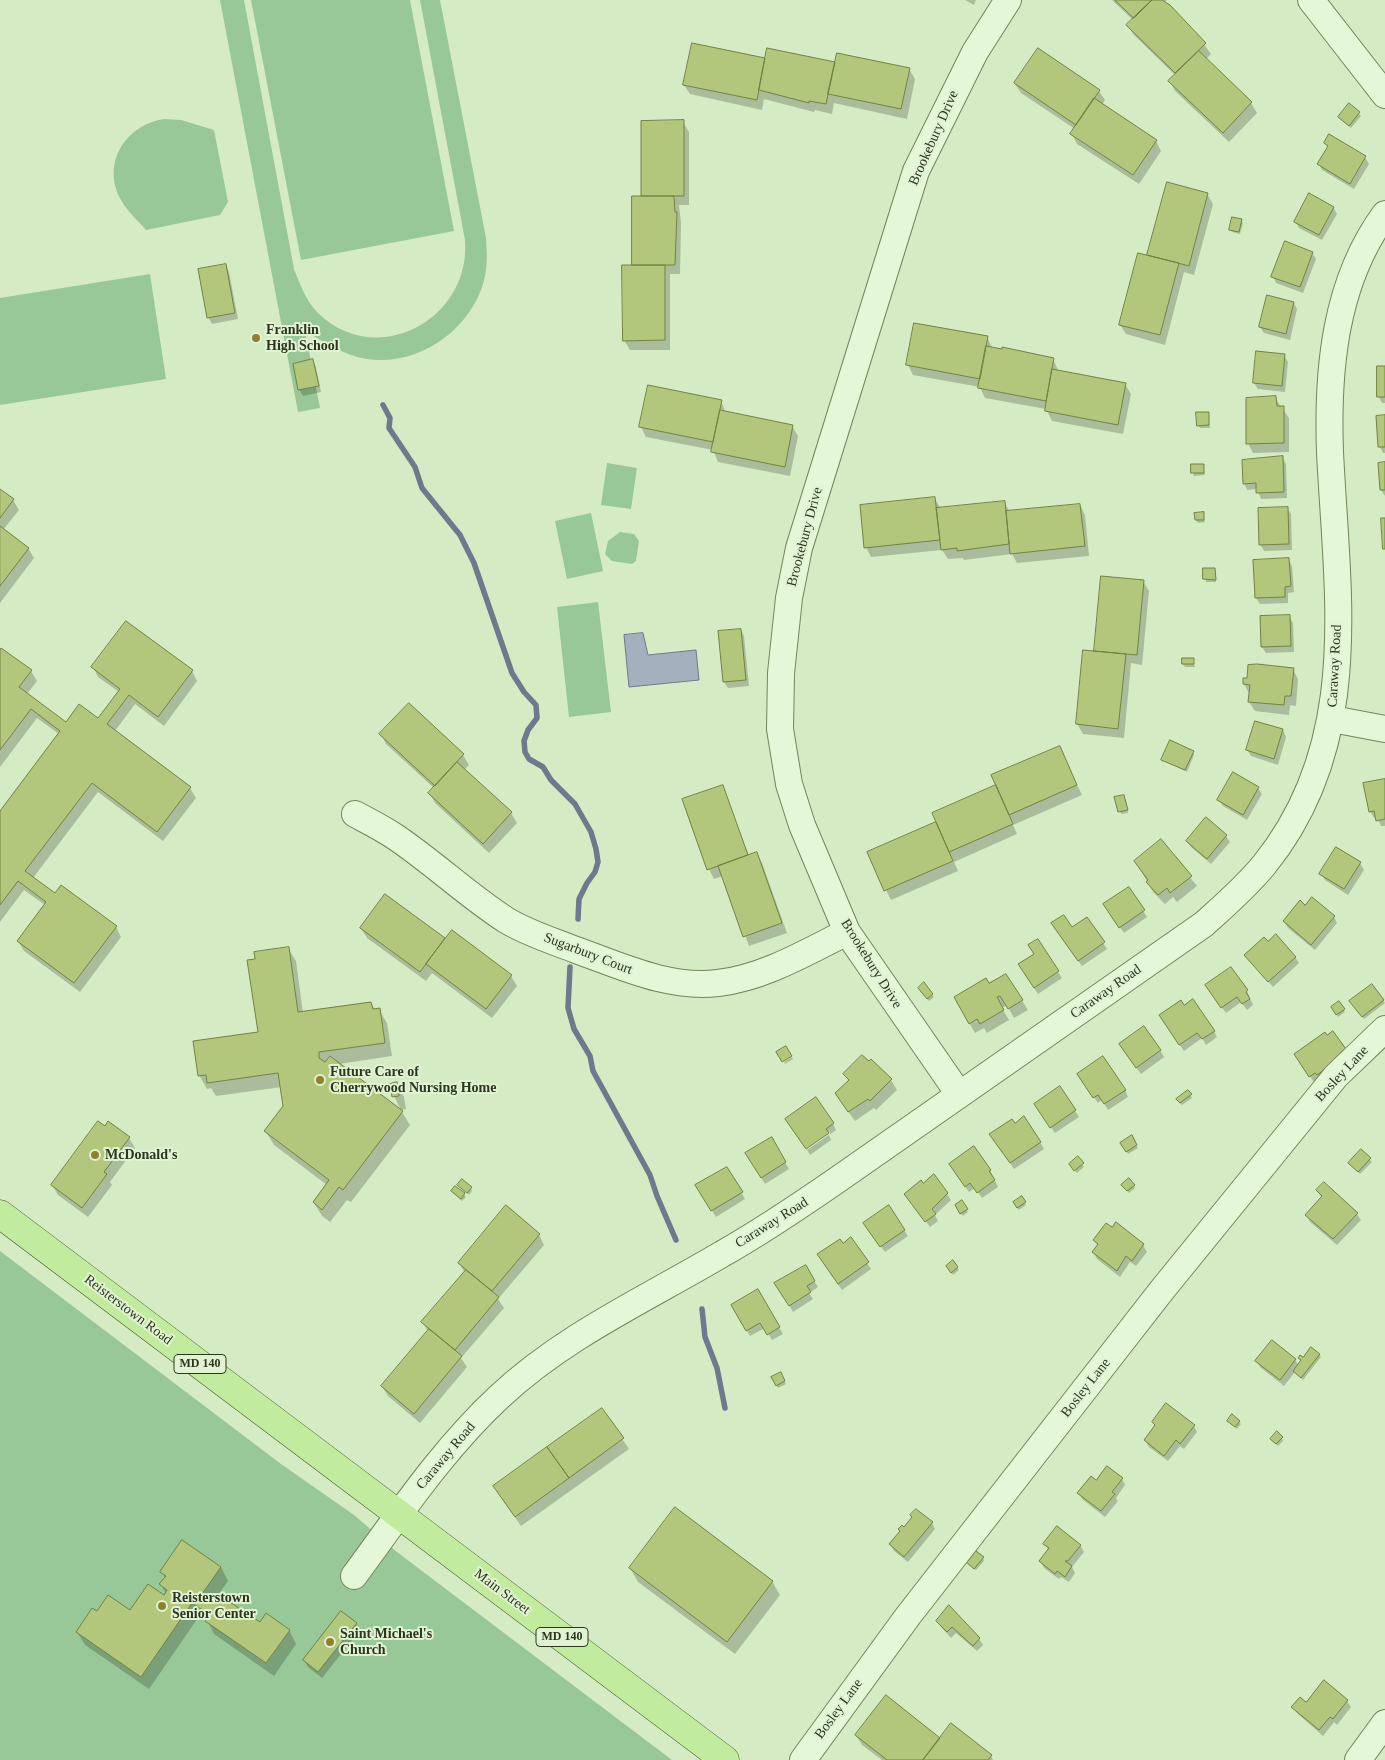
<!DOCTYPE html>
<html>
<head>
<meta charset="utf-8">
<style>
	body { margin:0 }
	canvas { display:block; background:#d5ebc3 }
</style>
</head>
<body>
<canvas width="1385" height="1760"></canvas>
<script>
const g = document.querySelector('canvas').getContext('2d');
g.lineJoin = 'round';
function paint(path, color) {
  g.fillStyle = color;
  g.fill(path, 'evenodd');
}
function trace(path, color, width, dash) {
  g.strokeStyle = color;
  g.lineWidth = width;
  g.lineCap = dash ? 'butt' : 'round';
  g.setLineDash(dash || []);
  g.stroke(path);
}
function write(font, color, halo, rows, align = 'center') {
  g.font = font + ' "Times New Roman",serif';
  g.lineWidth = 4;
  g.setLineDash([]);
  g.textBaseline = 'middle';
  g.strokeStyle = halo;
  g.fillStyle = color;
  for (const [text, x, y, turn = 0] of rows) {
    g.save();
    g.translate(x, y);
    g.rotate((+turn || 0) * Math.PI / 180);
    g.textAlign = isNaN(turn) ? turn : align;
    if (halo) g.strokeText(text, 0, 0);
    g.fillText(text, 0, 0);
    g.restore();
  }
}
paint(new Path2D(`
	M220 0H244L294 269C300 284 306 301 318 313 376 370 471 320 465 240L420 0H440L486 238C487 254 488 268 483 284 469 331 417 367 367 359 343 355 326 343 305 331L320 408 298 412Z
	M251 0H410L454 231 301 260Z
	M164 119 181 120 214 130 228 202 220 215 146 230C138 221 127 211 121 200 101 164 125 125 164 119Z
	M150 274 166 379 0 405V298Z
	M607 463 637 468 631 509 601 505Z
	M591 513 603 571 567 579 555 521Z
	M620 532 634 534 639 541 636 561 632 564 612 561 605 554 608 541Z
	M598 602 611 712 569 717 557 607Z
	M0 1251 281 1464 354 1515 397 1552 672 1760H0Z`), '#99c898');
const water = new Path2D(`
	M643 633 648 655 696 650 699 680 629 687 624 635Z`);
paint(water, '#a5b0be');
trace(water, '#6d798c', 1);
paint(new Path2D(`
	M965 0H976L974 5Z
	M1112 0H1167L1164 3 1194 31 1211 54 1206 59 1251 103 1257 113 1229 142 1175 91 1170 81 1175 75 1134 35 1128 26 1133 20Z
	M693 44 766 59 768 50 836 63 909 69 915 79 907 119 834 103 832 114 815 110 814 112 764 99 762 110 690 94 684 85Z
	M1015 84 1099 91 1105 100 1102 105 1156 141 1161 151 1139 184 1077 144 1072 134 1075 129 1021 93Z
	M1349 104 1361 116 1351 128 1339 117Z
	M683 122 689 132V205H679L681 223 680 274H670V350H630L624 340 634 266Z
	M1329 135 1365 157 1369 164 1354 189 1322 170 1319 164 1328 148 1325 143Z
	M1167 184 1207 194 1213 204 1194 275 1184 272 1165 345 1126 334 1120 325 1148 256Z
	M1333 207 1337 214 1322 240 1299 228 1295 221Z
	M1241 220 1243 223 1240 234 1232 232 1230 229Z
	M1312 253 1316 259 1303 293 1276 283 1273 276Z
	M226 265 229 272 238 319 212 324 208 317Z
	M1294 303 1297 309 1290 340 1264 333 1260 327Z
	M987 337 993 349 1053 359 1059 372 1125 384 1131 394 1123 434 1052 421 1046 409 985 398 980 387 913 375 908 365Z
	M1284 355 1288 362 1285 392 1258 389 1254 383Z
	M313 361 316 367 321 392 303 396 299 389Z
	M1385 367V403H1382L1379 397Z
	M1275 398 1289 418V452L1253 453 1248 443Z
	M721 401 726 413 792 426 798 436 790 476 718 462 713 450 646 437 641 427Z
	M1208 413 1210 428H1200L1198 425Z
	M1385 416V453H1383L1380 447Z
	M1282 457 1286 464 1287 498 1261 499 1257 489 1247 490 1244 483Z
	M1385 464V496L1381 490Z
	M1203 465 1205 475 1194 476 1193 473Z
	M0 490 13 500 19 510 3 530 28 548 34 558 0 603Z
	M935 499 941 509 1004 502 1010 512 1080 505 1085 515 1089 556 1017 563 1012 554 964 560 963 558 948 559 942 550 871 557 866 547Z
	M1287 508 1291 514 1292 550 1264 551 1260 544Z
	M1203 514 1205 522 1198 523 1196 520Z
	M1289 560 1292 566 1294 592 1288 593V603L1260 604 1256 598Z
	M1204 569H1214L1216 582H1206Z
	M1102 577 1143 581 1149 591 1142 665 1131 663 1124 738 1083 734 1077 724 1095 652Z
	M1289 616 1293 623 1294 652 1266 653 1262 647 1261 617Z
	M741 630 744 636 749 686 728 688 724 682Z
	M0 652 31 671 37 681 27 694 66 724 98 720 119 692 98 677 93 667 192 671 197 681 164 726 135 704 115 731 190 788 196 798 163 841 98 792 33 878 55 895 116 927 121 937 80 992 24 951 18 941 45 905 24 890 0 922V813L59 734 37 718 0 767Z
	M1193 659 1195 667H1185L1183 664Z
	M1293 669 1298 679 1296 706 1290 705 1289 715 1255 711 1249 702 1250 695 1244 684V679Z
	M409 704 463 755 469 765 464 770 511 813 517 823 489 853 435 803 430 793 434 788 386 744 381 734Z
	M1283 730 1286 737 1278 765 1251 756 1247 750Z
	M1059 747 1082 795 1013 825 1017 834 954 862 958 871 891 900 886 890 938 823Z
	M1193 752 1194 755 1187 772 1163 760Z
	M1385 780V826H1381L1377 817 1374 818 1370 811Z
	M722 786 749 856 756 854 762 863 787 933 749 946 723 876 714 879 709 869Z
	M1258 788 1262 794 1247 820 1223 806 1219 800Z
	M1124 796 1128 813 1121 814 1116 798Z
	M1206 819 1226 836 1230 842 1211 864 1191 847 1187 841Z
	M1161 841 1197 886 1177 902 1173 897 1165 904 1153 892 1136 862Z
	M1337 849 1360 863 1364 870 1348 895 1325 880 1321 874Z
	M1128 888 1147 917 1124 933 1108 911Z
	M386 896 446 940 511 976 517 986 492 1018 432 973 426 981 367 938 361 928Z
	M1334 917 1337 923 1315 950 1288 928 1284 921Z
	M1087 919 1107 949 1082 966 1056 930 1072 929Z
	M1037 941 1062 978 1038 994 1023 971 1035 954Z
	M1268 943 1295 957 1299 963 1273 987 1246 955Z
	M288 948 296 961 303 1013 371 1003 375 1010H379L387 1023 392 1056 339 1064 402 1112 410 1125 351 1202 347 1200 330 1222 322 1216 314 1203 327 1185 274 1145 266 1132 285 1107 282 1087 216 1096 211 1088 207 1089 199 1075 259 1033 256 960Z
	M1006 975 1028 1010 1014 1018 1007 1005 1002 1008 1009 1020 987 1033 984 1028 975 1033 955 997Z
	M1371 986 1385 1003 1364 1019 1353 1004Z
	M921 991 932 995 934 997 929 1001Z
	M1210 991H1247L1253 1005 1247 1010 1241 1002 1226 1013Z
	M1339 1003 1345 1012 1338 1017 1333 1008Z
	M1184 1006 1214 1031 1217 1037 1206 1045 1202 1038 1184 1051 1164 1022Z
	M1160 1050 1164 1057 1141 1074 1124 1051Z
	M1345 1050 1314 1082 1299 1061Z
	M792 1057 793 1059 785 1064 784 1062Z
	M845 1074 891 1080 897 1090 876 1110 874 1108 855 1121 842 1103 849 1081Z
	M1082 1080 1125 1090 1128 1097 1108 1110 1102 1100 1098 1103Z
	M396 1084 404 1097 406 1109 401 1110 394 1096Z
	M1060 1088 1079 1117 1055 1133 1039 1110Z
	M1188 1091 1192 1098 1182 1105 1179 1102Z
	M108 1123 129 1138 135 1148 110 1182 112 1185 88 1217 58 1195 52 1185Z
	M833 1124 836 1130 829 1135 831 1140 810 1155 807 1150 830 1134V1131L805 1148 790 1126Z
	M1014 1124 1040 1142 1044 1149 1014 1169 995 1141Z
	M1131 1137 1138 1148 1128 1154 1122 1143Z
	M771 1139 789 1169 765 1184 747 1154Z
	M1361 1150 1372 1162 1360 1174 1349 1163Z
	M1078 1158 1084 1167 1077 1173 1072 1167Z
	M727 1168 745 1199 716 1217 697 1186Z
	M954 1170H990L998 1187 982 1198 975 1188 969 1192Z
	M459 1185 471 1188 472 1191 469 1195Z
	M1134 1186 1135 1188 1129 1193 1125 1188Z
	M1317 1191 1357 1214 1361 1220 1337 1245 1310 1222 1307 1215 1322 1198Z
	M452 1192 464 1194 466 1197 462 1201Z
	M947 1194 951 1200 935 1215 938 1221 930 1227 910 1200Z
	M1021 1197 1026 1205 1019 1210 1014 1203Z
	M962 1202 968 1212 963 1216 956 1206Z
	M1116 1224 1143 1245 1147 1252 1136 1266 1130 1262 1120 1277 1097 1259 1093 1252 1098 1246 1094 1240Z
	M868 1229 904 1230 908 1236 885 1252Z
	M539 1235 544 1245 498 1299 504 1308 461 1358 467 1367 420 1423 388 1396 382 1386 428 1332 423 1322 465 1273 459 1263Z
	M851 1239 871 1269 842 1290 822 1261Z
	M953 1262 959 1270 953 1275 947 1266Z
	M805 1267 818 1287 809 1293 813 1299 793 1312 776 1283Z
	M758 1291 783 1334 772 1340 765 1328 750 1336 732 1305Z
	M1272 1342 1295 1360 1299 1366 1301 1361 1300 1358 1319 1354 1321 1357 1303 1380 1295 1372 1284 1386 1260 1367 1257 1361Z
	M780 1374 786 1384 778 1388 773 1378Z
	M602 1409 629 1449 521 1526 494 1487Z
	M1228 1421 1239 1422 1241 1424 1237 1429Z
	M1153 1422 1194 1426 1197 1432 1184 1449 1180 1446 1168 1461 1149 1447 1145 1440 1155 1426Z
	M1282 1438 1283 1441 1278 1446 1271 1439Z
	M1122 1479 1125 1485 1116 1498 1118 1501 1105 1517 1082 1499 1079 1493Z
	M932 1523 935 1529 908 1562 894 1551 890 1544 904 1528Z
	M1045 1544 1080 1545 1084 1552 1072 1567 1075 1573 1069 1582 1061 1577 1059 1579 1044 1568 1041 1562 1049 1551Z
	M983 1558 984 1561 976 1570 969 1565Z
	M221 1567 228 1581 218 1595 260 1624 289 1630 296 1644 274 1676 214 1634 207 1620 200 1615 149 1689 85 1645 77 1632 97 1613 130 1612 165 1597 166 1594 161 1584 165 1578 162 1572Z
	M630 1568 772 1581 780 1595 735 1654 638 1582Z
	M949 1607 979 1639 983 1645 977 1651 956 1633 951 1638 941 1627 937 1621Z
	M356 1624 360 1630 322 1678 308 1667 304 1660Z
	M1324 1682 1347 1701 1351 1707 1337 1725 1334 1722 1323 1736 1297 1713 1293 1707 1306 1704Z
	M856 1735 940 1739 991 1756 993 1760H882L862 1745Z`), '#0003');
trace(new Path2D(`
	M383 405 390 418 389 428 415 467 422 488 460 535 474 563 512 673 524 692 536 705 537 718 528 730 524 741 525 752 529 759 543 767 551 780 575 804 591 832 596 849 598 862 595 872 587 883 579 899 578 919
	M570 967 568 1008 574 1029 590 1056 593 1071 650 1175 657 1196 676 1240
	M702 1309 705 1337 717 1368 725 1408`), '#6d798c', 5.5);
const building = new Path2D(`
	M1115 0H1152L1134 18Z
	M1152 0H1162L1170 5 1206 43 1175 73 1126 25Z
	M692 43 765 58 757 100 683 85Z
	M767 48 835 62 826 104 809 101V103L759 90Z
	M1038 48 1100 90 1076 125 1014 83Z
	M1199 51 1252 102 1223 133 1168 81Z
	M837 53 910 68 901 109 828 94Z
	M1094 98 1157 140 1133 175 1070 134Z
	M1349 103 1360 112 1349 126 1338 117Z
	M684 120V196H641V121Z
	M1329 134 1366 156 1350 184 1317 164 1328 146 1324 143Z
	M1167 182 1208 193 1189 266 1147 255Z
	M1309 193 1334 207 1319 235 1294 222Z
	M632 196H674L675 212H677L675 265H632Z
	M1232 217 1242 219 1239 232 1229 230Z
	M1285 241 1313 252 1300 287 1271 277Z
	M1138 253 1179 263 1160 335 1119 325Z
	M226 264 235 313 207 318 198 269Z
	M622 265H665V340L623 341Z
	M1267 295 1294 302 1286 334 1259 327Z
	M914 323 988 336 980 379 906 365Z
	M986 346 1002 349V347L1054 358 1046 401 978 388Z
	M1256 351 1285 354 1282 386 1253 383Z
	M313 359 319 386 298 390 293 364Z
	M1377 366H1385V397H1377Z
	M1052 369 1126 383 1118 425 1045 411Z
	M648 385 722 400 713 442 639 427Z
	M1276 396 1277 406H1284V443L1246 444V398Z
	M720 410 793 425 785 467 711 452Z
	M1196 412H1209V425L1197 426Z
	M1385 415V447H1378L1376 416Z
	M1283 456 1284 492 1256 493V483L1243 484 1242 460Z
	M1385 462V490H1380L1378 463Z
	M1191 464H1204V473H1191Z
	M0 489 14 499 0 518Z
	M935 497 940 540 864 548 860 505Z
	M1005 501 1009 544 957 551V548L941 550 936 508Z
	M1080 504 1085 546 1010 554 1006 511Z
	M1288 507 1289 544 1259 545 1258 508Z
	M1204 512V520H1195L1194 513Z
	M1381 518H1385V549H1383Z
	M0 526 29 548 0 586Z
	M1289 558 1291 586 1285 587V597L1255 598 1253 560Z
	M1203 568H1215L1216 580 1203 579Z
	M1101 576 1144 580 1137 655 1094 651Z
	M1290 615 1291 646 1261 647 1260 616Z
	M126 621 193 670 158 717 129 695 107 724 191 787 157 832 92 783 25 871 55 893 61 885 117 926 74 983 17 941 46 902 18 881 0 905V811L60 731 31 709 0 750V650L1 648 32 670 19 687 66 722 79 704 98 718 120 689 91 667Z
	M741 629 746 680 723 682 718 631Z
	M1083 650 1126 654 1118 729 1076 724Z
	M1182 658H1194V664H1182Z
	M1257 664 1294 668 1291 696H1285L1284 705 1248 702 1250 685 1243 684V678H1247L1248 665Z
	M409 703 464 754 435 786 379 734Z
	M1255 721 1283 729 1274 759 1246 750Z
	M1170 740 1194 751 1185 770 1161 760Z
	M1060 746 1077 785 1009 815 991 775Z
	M457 762 512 812 483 844 428 793Z
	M1233 772 1259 787 1243 815 1217 800Z
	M1385 779V819L1376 821 1374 811 1369 812 1363 783Z
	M723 785 748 855 707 870 682 799Z
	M996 785 1013 824 949 852 932 813Z
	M1124 795 1128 810 1118 812 1114 797Z
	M1206 817 1227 835 1207 859 1186 841Z
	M936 822 953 861 884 891 867 852Z
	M1161 839 1192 876 1170 893 1167 888 1158 895 1146 882 1148 880 1134 861Z
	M1336 847 1361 862 1344 889 1319 874Z
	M757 852 782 923 743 937 718 866Z
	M1129 887 1145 910 1119 928 1103 904Z
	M385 894 445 938 420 972 360 928Z
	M1312 897 1335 916 1311 945 1283 921 1300 900 1305 905Z
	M1064 915 1072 927 1087 917 1105 942 1078 961 1051 923Z
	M452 930 512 975 486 1009 426 964Z
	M1276 934 1296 957 1268 982 1244 955 1264 937 1268 941Z
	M1038 939 1059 971 1034 988 1018 964 1034 954 1028 945Z
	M289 947 298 1012 371 1002 373 1009 380 1008 385 1043 319 1052V1058L325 1062 330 1056 403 1111 343 1190 339 1187 322 1210 313 1202 329 1180 264 1131 283 1106 278 1073 207 1083 206 1075 198 1076 193 1041 258 1032 247 960 255 959 254 952Z
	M1231 967 1248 990 1246 992 1250 999 1242 1004 1237 997 1221 1008 1205 985Z
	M1006 974 1023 1000 1008 1009 1000 996 997 997 1004 1010 980 1024 977 1019 969 1024 954 997 986 978 989 983Z
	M924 982 933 994 927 999 918 988Z
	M1372 984 1384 1000 1362 1017 1349 1001Z
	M1193 999 1215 1031 1202 1039 1197 1033 1179 1045 1159 1015 1181 1000 1184 1005Z
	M1339 1001 1345 1009 1336 1015 1331 1007Z
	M1144 1026 1161 1050 1136 1068 1119 1044Z
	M1333 1031 1346 1049 1340 1053 1342 1057 1317 1075 1315 1073 1309 1077 1294 1054 1325 1032 1327 1035Z
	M786 1046 792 1056 782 1062 776 1052Z
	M862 1055 869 1061 871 1059 892 1079 870 1101 868 1099 848 1112 835 1093 849 1080 843 1074Z
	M1103 1056 1126 1090 1104 1104 1098 1095 1093 1098 1077 1074Z
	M397 1082 399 1096 392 1097 390 1084Z
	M1060 1086 1076 1110 1050 1128 1034 1104Z
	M1188 1090 1192 1094 1180 1103 1176 1099Z
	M816 1097 834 1123 826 1129 829 1133 806 1149 785 1119Z
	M1024 1116 1041 1142 1010 1163 989 1134 1012 1119 1015 1123Z
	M98 1121 105 1126 108 1121 130 1137 104 1172 107 1174 82 1208 51 1185Z
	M1132 1135 1137 1145 1126 1152 1120 1143Z
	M772 1137 786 1162 761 1178 745 1153Z
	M974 1146 991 1170 989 1171 995 1180 977 1193 970 1183 965 1187 949 1164Z
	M1361 1149 1371 1158 1358 1172 1348 1163Z
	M1078 1156 1084 1163 1074 1171 1069 1164Z
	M727 1167 743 1192 711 1211 695 1185Z
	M934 1174 948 1193 932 1209 936 1214 925 1222 904 1194 921 1180 923 1183Z
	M1129 1178 1135 1185 1127 1191 1121 1185Z
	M462 1179 472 1187 467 1193 457 1185Z
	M1324 1182 1358 1213 1333 1239 1305 1215 1322 1196 1316 1190Z
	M455 1186 465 1193 461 1199 451 1191Z
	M1022 1196 1026 1202 1017 1208 1013 1202Z
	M962 1200 968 1209 960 1214 955 1205Z
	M506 1205 540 1234 492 1291 458 1263Z
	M889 1205 905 1230 880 1247 863 1223Z
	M1116 1222 1144 1244 1132 1261 1126 1256 1117 1271 1092 1252 1098 1244 1093 1240 1106 1223 1112 1227Z
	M851 1237 869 1262 838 1284 817 1254 840 1239 843 1243Z
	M953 1260 958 1267 951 1273 946 1266Z
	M806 1265 815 1281 807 1286 811 1292 789 1306 774 1283Z
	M466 1270 499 1297 455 1350 421 1322Z
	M758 1289 780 1327 767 1335 760 1323 746 1331 731 1305Z
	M429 1329 462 1356 414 1414 381 1386Z
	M1272 1340 1296 1359 1280 1380 1255 1361Z
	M1311 1347 1320 1354 1301 1378 1293 1371 1301 1360 1298 1358 1300 1355 1303 1357Z
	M781 1372 785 1381 776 1386 771 1377Z
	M1166 1403 1195 1425 1180 1444 1176 1440 1164 1456 1144 1440 1155 1425 1152 1422Z
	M602 1408 624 1438 569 1478 547 1447Z
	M1232 1414 1240 1421 1235 1427 1227 1421Z
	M1277 1431 1283 1437 1276 1444 1270 1439Z
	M547 1447 569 1478 515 1517 493 1486Z
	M1107 1466 1123 1478 1112 1492 1115 1494 1101 1511 1077 1493 1091 1476 1096 1480Z
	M675 1507 773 1581 727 1642 629 1568Z
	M916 1509 933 1522 904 1557 889 1544 900 1531 898 1529 902 1525 904 1527 912 1517 910 1515Z
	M1057 1526 1081 1545 1068 1561H1065L1072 1566 1065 1577 1057 1571 1055 1574 1039 1561 1049 1548 1043 1544Z
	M182 1540 221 1567 202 1594 211 1600 216 1593 260 1622 266 1613 290 1630 266 1663 205 1621 210 1615 192 1603 141 1677 76 1632 92 1608 97 1611 108 1595 130 1610 148 1584 164 1595 167 1590 159 1584 166 1576 160 1572Z
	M976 1551 984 1557 974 1569 966 1562Z
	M949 1605 980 1638 973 1646 952 1627 947 1632 936 1621Z
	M341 1611 357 1623 318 1672 303 1660Z
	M1324 1680 1348 1700 1333 1719 1330 1717 1319 1730 1291 1707 1300 1697 1306 1702Z
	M886 1695 940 1738 923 1760H887L855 1735Z
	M951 1723 992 1755 988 1760H923Z`);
paint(building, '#b2c77b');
trace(building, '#728242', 1);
const minor = new Path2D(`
	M1311 0 1385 95
	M1332 719 1385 729
	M355 814C368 821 382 828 394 836 433 862 467 895 506 920 527 933 553 941 576 950 621 966 669 989 718 983 763 978 807 952 847 932
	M959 1094 847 932 802 825 789 784 780 729 781 673 789 598 799 548 916 171 975 52 1008 0
	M354 1576C399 1515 443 1449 499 1397 564 1336 646 1299 722 1254 763 1231 801 1205 840 1178L1204 924C1225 905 1246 887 1264 865 1363 743 1337 596 1330 452 1327 369 1335 282 1385 214
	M803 1760 908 1616 1162 1290 1336 1076 1385 1029
	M1358 1760 1385 1723`);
const major = new Path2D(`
	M0 1214 725 1760`);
trace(minor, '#74845b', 28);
trace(major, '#47522f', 29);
trace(minor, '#e4f7d6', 26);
trace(major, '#c1ec9d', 28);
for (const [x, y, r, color] of [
	[256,338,5,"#90812f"],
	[320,1080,5,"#90812f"],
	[95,1155,5,"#90812f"],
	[162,1606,5,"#90812f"],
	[330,1642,5,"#90812f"]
]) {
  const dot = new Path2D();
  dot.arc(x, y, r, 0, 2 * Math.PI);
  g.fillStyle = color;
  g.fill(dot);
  trace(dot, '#e0f3d2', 2);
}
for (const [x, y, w] of [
	[200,1364,52],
	[562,1637,52]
]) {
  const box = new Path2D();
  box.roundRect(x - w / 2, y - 9.5, w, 19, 4);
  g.fillStyle = '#e0f3d2';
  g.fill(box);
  trace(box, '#2d351e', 1);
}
write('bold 12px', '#2d351e', null, [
	["MD 140",200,1364],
	["MD 140",562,1637]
]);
write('14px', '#2d351e', '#e0f3d2', [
	["Brookebury Drive",934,138,-66],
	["Brookebury Drive",805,537,-75],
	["Caraway Road",1335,666,-87],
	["Sugarbury Court",588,954,21],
	["Brookebury Drive",871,964,58],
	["Caraway Road",1106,992,-35],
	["Bosley Lane",1342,1074,-47],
	["Caraway Road",772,1223,-32],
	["Reisterstown Road",128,1310,37],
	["Bosley Lane",1086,1388,-52],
	["Caraway Road",446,1456,-50],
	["Main Street",502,1592,37],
	["Bosley Lane",839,1709,-54]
]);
write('bold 14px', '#2d351e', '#e0f3d2', [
	["Franklin",266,330],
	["High School",266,346],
	["Future Care of",330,1072],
	["Cherrywood Nursing Home",330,1088],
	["McDonald's",105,1155],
	["Reisterstown",172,1598],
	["Senior Center",172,1614],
	["Saint Michael's",340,1634],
	["Church",340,1650]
], 'left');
</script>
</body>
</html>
